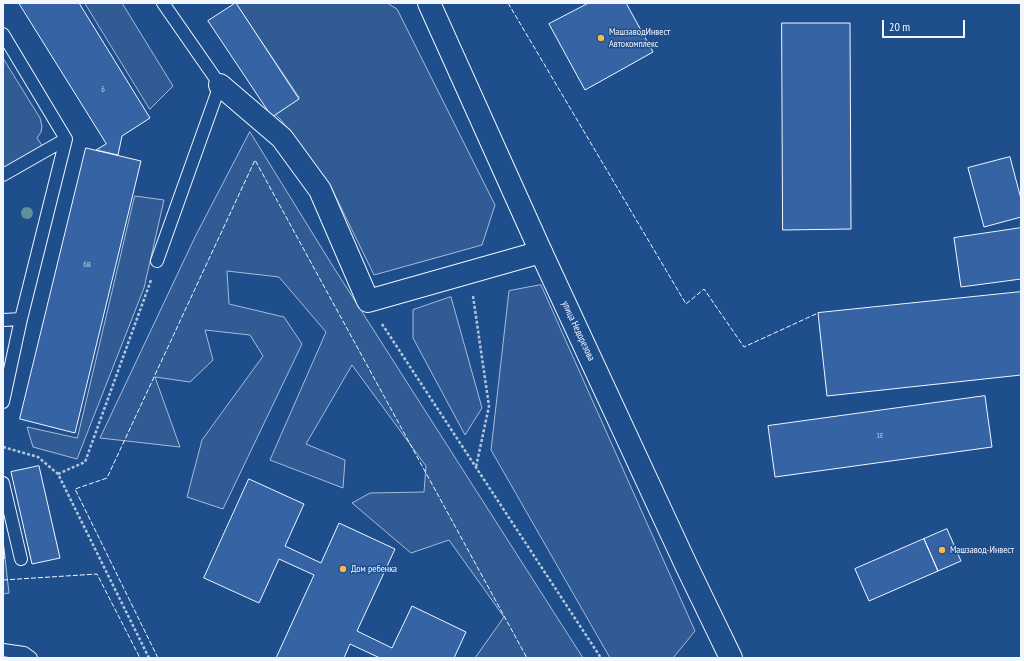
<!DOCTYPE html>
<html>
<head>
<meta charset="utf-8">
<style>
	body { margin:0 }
	#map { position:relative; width:1024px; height:661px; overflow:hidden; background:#1f4e8c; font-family:"PT Sans Narrow",sans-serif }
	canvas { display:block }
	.frame { position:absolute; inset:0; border:4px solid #f2f6ff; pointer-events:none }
	.scale { position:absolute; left:882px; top:20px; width:83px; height:18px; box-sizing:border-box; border:2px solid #f2f6ff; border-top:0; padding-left:5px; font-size:12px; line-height:14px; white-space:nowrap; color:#f2f6ff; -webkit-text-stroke:3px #1f4e8c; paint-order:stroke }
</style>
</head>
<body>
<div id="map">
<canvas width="1024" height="661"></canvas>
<div class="frame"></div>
<div class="scale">20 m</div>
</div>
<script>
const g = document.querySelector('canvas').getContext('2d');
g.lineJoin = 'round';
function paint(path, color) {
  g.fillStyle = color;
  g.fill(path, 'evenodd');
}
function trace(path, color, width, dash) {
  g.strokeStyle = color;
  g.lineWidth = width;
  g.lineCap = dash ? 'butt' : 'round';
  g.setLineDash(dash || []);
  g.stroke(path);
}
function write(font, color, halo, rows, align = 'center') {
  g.font = font + ' "PT Sans Narrow",sans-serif';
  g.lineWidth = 3;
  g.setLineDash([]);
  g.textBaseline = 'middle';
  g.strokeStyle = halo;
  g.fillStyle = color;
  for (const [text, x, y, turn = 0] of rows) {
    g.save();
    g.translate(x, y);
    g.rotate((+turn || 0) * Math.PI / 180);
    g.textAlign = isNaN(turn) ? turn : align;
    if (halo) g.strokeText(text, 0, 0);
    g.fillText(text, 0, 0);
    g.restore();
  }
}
const built = new Path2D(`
	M85 3H122L173 86 150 109Z
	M236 3H387L397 9 495 205 482 245 374 275 331 187 281 120 275 114 299 98Z
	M3 58 40 118 42 126 41 132 37 138 43 147 3 170Z
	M250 132 334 268 583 658H475L504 617 449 540 411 553 352 503 370 493 424 492 426 466 352 365 306 444 345 460 343 488 270 460 326 332 279 277 227 271 229 304 284 317 302 344 223 509 187 497 202 440 263 356 250 335 205 330 213 360 190 382 155 377 180 447 100 438 195 237Z
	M135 196 164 200 144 288 77 459 33 447 27 427 77 438Z
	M541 285 695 631 673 658H610L491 450 509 291Z
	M451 297 482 408 465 435 413 338V310Z
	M5 558 9 593 3 594V559Z`);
paint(built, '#305b95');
trace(built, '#a8bbd7', 1);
const building = new Path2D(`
	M19 3H79L150 118 122 136 118 155 96 150 106 144Z
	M236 3 299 99 272 117 208 21Z
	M589 3H626L653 52 585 90 549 24Z
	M782 23H850L851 229 783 230Z
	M86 148 141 161 75 433 20 419Z
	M1010 157 1021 199V217L984 227 968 168Z
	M1021 228V279L961 287 954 238Z
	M1021 292V375L827 396 818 313Z
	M985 396 992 447 775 477 768 426Z
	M39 466 60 558 32 564 11 472Z
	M249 479 304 504 285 546 321 563 339 523 395 549 357 631 392 648 412 606 466 632 454 658H380L350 644 344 658H276L314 575 279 559 259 603 204 578Z
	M947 529 961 561 938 571 924 539Z
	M924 539 938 571 869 601 855 569Z
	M3 540 5 558 3 559Z`);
paint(building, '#3563a3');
trace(building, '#f2f6ff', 1);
const lane = new Path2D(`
	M3 34 66 139 21 319 3 402
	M3 175 66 139
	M157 261 220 85 163 3
	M3 320 21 319
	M3 483 21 559
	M3 650 24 653 31 658`);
const street = new Path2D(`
	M220 85 282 138 320 190 368 301 541 252`);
const secondary = new Path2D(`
	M429 3 541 252 687 567 731 658`);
trace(lane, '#f2f6ff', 14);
trace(street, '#f2f6ff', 24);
trace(secondary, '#f2f6ff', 24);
trace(new Path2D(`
	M473 296 489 406 476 467
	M382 324 601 658
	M3 447 38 457 58 474 149 658
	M58 474 85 462 151 280`), '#b3c4dc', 2.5, [3, 2]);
trace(lane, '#1f4e8c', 12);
trace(street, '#1f4e8c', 22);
trace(secondary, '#1f4e8c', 22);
trace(new Path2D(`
	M508 3 686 304 704 289 744 347 818 313
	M3 580 97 574 140 658
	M158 658 75 489 107 478 255 160 527 658`), '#f2f6ff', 1, [5, 2]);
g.fillStyle = '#61919a';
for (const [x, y] of [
	[27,213]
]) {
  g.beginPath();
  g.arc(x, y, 6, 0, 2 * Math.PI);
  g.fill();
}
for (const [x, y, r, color] of [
	[601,38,4,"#ffb74d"],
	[942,550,4,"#ffb74d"],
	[343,569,4,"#ffb74d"]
]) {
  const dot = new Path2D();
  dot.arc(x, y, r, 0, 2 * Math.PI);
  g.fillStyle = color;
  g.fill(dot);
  trace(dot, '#1f4e8c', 1.5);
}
write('8px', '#c3d1e8', null, [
	["6",103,90],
	["6В",87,265],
	["1Е",880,436]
]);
write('10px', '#f2f6ff', '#1f4e8c', [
	["МашзаводИнвест",609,32],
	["Автокомплекс",609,44],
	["Машзавод-Инвест",950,550],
	["Дом ребенка",351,569]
], 'left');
write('10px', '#f2f6ff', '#1f4e8c', [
	["улица Недорезова",578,331,65]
]);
</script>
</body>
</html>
